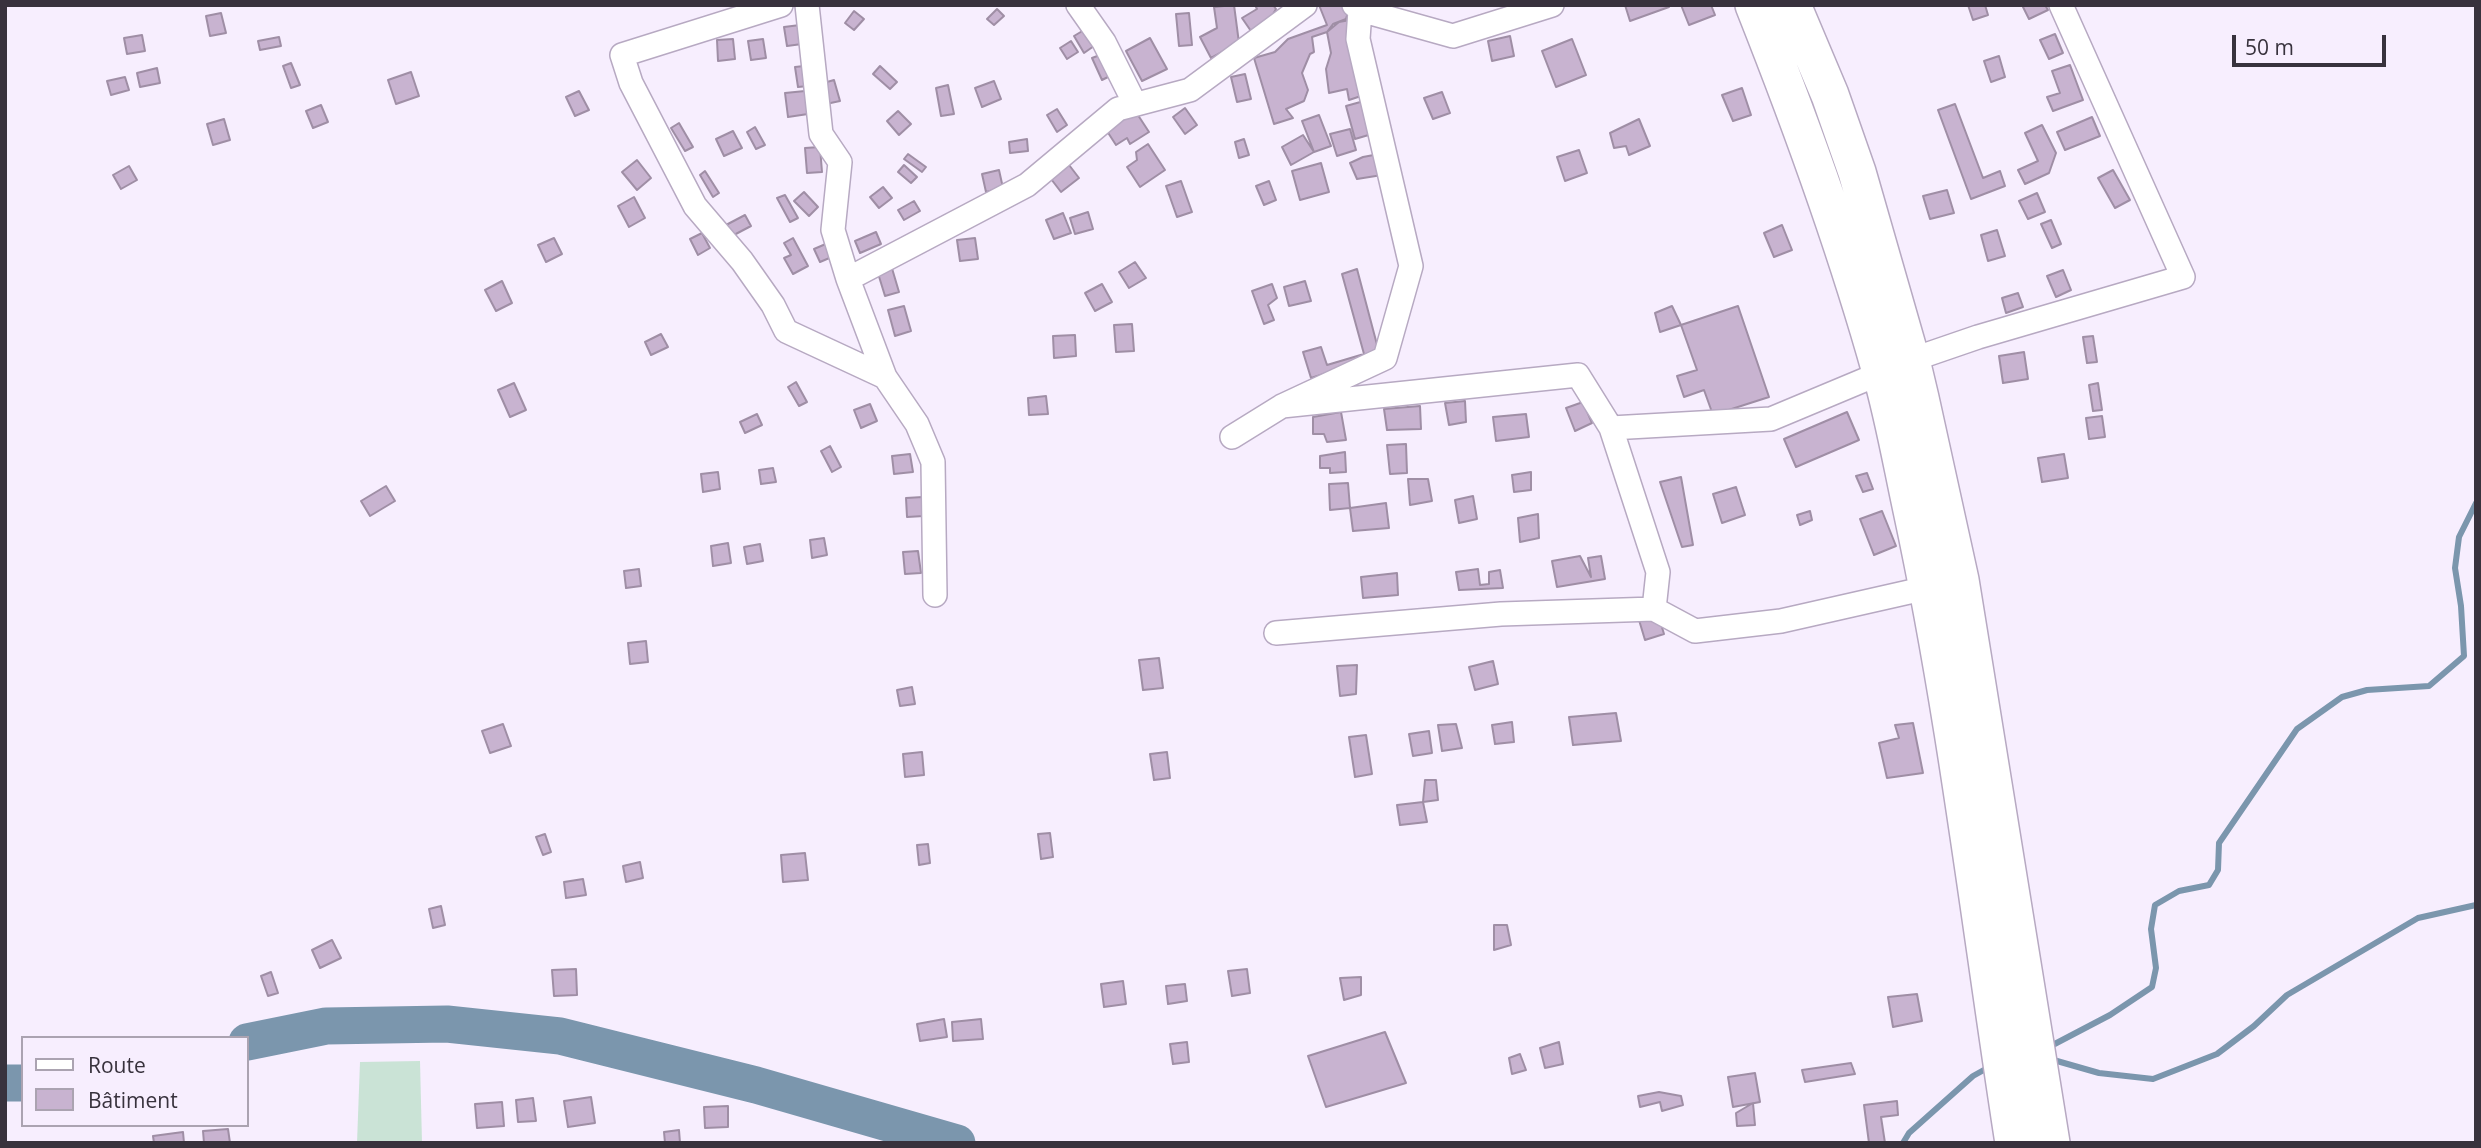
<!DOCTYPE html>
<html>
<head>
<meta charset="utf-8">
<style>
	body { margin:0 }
	#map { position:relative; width:2481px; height:1148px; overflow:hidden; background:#f7eefe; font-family:"Open Sans",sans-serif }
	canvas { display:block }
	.frame { position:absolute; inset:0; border:7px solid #38323d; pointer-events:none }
	.legend { position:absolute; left:21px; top:1036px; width:228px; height:91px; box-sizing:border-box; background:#f7eefe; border:2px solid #aba3b1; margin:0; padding:9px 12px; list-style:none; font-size:21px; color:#38323d }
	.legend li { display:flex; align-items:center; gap:14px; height:35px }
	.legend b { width:35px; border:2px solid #aba3b1 }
	.scale { position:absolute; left:2232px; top:35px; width:154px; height:32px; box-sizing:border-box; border:4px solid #38323d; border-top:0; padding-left:9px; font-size:21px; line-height:24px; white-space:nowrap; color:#38323d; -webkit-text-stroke:5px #f7eefe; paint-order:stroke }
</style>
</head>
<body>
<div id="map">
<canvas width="2481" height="1148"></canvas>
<div class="frame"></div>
<ul class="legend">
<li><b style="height:9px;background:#fff"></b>Route</li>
<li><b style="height:19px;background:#c8b3d0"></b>Bâtiment</li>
</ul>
<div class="scale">50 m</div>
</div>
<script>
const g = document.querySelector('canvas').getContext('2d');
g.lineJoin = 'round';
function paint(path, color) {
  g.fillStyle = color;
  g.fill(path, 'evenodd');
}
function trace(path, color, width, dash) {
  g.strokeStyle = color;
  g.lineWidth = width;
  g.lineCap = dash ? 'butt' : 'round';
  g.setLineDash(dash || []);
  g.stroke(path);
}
paint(new Path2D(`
	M420 1061 422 1143H357L360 1062Z`), '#cae3d6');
trace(new Path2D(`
	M2047 1048 2110 1015 2152 987 2156 968 2151 929 2155 905 2179 891 2209 885 2218 870 2219 843 2297 729 2342 697 2367 690 2429 686 2464 656 2461 606 2455 568 2459 537 2476 503
	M2050 1059 2099 1073 2153 1079 2217 1054 2254 1026 2287 995 2418 918 2476 905
	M1903 1143 1909 1133 1973 1076 1991 1066`), '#7b96ad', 6);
trace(new Path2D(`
	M247 1042 326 1026 447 1024 560 1036 756 1085 957 1143
	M5 1083H23`), '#7b96ad', 37);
const building = new Path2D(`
	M1234 5 1239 43 1211 58 1200 37 1217 28 1214 7Z
	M1255 5H1273L1276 9 1267 25 1253 34 1242 18 1257 9Z
	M1319 5H1344L1348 12 1346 19 1333 24 1327 32 1312 37 1314 52 1310 54 1302 73 1308 90 1304 101 1286 109 1293 118 1274 124 1254 58 1275 52 1288 39 1327 25Z
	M1625 5H1668L1669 7 1630 21Z
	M1681 5H1711L1715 15 1689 25Z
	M1968 5H1985L1988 15 1973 20Z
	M2022 5H2045L2048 10 2029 19Z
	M997 9 1004 16 994 25 987 19Z
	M854 11 864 19 854 30 845 23Z
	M221 13 226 33 210 36 206 16Z
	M1189 13 1192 45 1179 46 1176 14Z
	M1350 20 1367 94 1349 100 1347 89 1329 93 1326 69 1331 53 1327 32 1339 22Z
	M800 25 802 44 787 46 784 27Z
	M1084 30 1094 46 1084 53 1074 36Z
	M2055 34 2063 53 2049 59 2040 40Z
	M142 35 145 51 127 54 124 38Z
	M1510 36 1514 56 1492 61 1488 41Z
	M279 37 281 46 260 50 258 41Z
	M1150 38 1167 69 1142 81 1126 51Z
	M733 39 735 59 718 61 717 40Z
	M763 39 766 58 751 60 748 41Z
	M1572 39 1586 75 1556 87 1542 51Z
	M1071 41 1078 52 1067 59 1060 48Z
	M1100 55 1110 76 1102 80 1092 58Z
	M1999 56 2005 77 1991 82 1984 61Z
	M291 63 300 85 291 88 283 66Z
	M2070 65 2083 100 2053 111 2047 97 2060 93 2052 71Z
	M804 66 808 86 798 87 795 67Z
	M880 66 897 82 890 89 873 74Z
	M157 68 160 83 140 87 137 73Z
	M411 72 419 96 396 104 388 80Z
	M1245 74 1251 99 1237 102 1231 77Z
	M125 77 129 90 111 95 107 81Z
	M834 80 840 101 826 104 820 84Z
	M994 81 1001 99 982 107 975 88Z
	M948 85 954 114 941 116 936 88Z
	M1742 88 1751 115 1733 121 1722 95Z
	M579 91 589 110 575 116 566 97Z
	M805 91 808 114 788 117 785 93Z
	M1442 92 1450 113 1433 119 1424 98Z
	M1364 101 1372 134 1355 139 1346 106Z
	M1955 104 1983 178 2000 171 2005 186 1971 199 1938 110Z
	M321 105 328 122 313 128 306 111Z
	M1185 108 1197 125 1185 134 1173 117Z
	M1057 109 1067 125 1057 132 1047 115Z
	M1134 109 1149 132 1130 144 1127 138 1116 145 1105 128Z
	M898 111 911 124 899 135 887 121Z
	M1319 115 1331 146 1314 152 1302 121Z
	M2092 117 2100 136 2065 150 2057 132Z
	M224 119 230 140 213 145 207 124Z
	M1639 119 1650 146 1629 155 1626 146 1614 148 1610 133Z
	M679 123 693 147 685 151 671 128Z
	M2042 125 2056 153 2049 173 2025 184 2018 170 2038 161 2025 133Z
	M755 127 765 145 756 149 747 132Z
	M1350 129 1356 150 1337 156 1330 134Z
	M733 131 742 148 724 156 716 139Z
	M1303 135 1314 152 1291 165 1282 147Z
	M1027 139 1028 151 1010 153 1009 142Z
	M1244 139 1249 155 1239 158 1235 142Z
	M1148 144 1165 170 1140 187 1127 167 1137 160 1136 152Z
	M820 147 822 172 807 173 805 148Z
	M1579 150 1587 173 1565 181 1557 157Z
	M908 154 926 167 922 172 904 159Z
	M1379 154 1382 175 1357 179 1350 163 1363 157Z
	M637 160 651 178 637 190 622 172Z
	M1066 161 1079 178 1061 192 1048 175Z
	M1321 163 1329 192 1300 200 1292 171Z
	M904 165 917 177 911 183 898 172Z
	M129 166 137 180 121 189 113 175Z
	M999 170 1003 188 986 192 982 174Z
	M2113 170 2130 200 2115 208 2098 178Z
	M705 171 719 193 713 197 700 175Z
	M1181 181 1192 212 1177 217 1166 186Z
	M1269 181 1276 200 1264 205 1256 186Z
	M883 187 892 198 879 208 870 197Z
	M1947 190 1954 213 1930 219 1923 196Z
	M804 192 818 207 809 216 794 201Z
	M2037 193 2045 212 2028 219 2019 201Z
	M785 195 798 218 790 222 777 198Z
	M634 197 645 218 629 227 618 206Z
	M914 201 920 211 904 220 898 210Z
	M1088 212 1093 229 1075 234 1070 218Z
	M1063 213 1071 233 1054 239 1046 220Z
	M745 215 751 226 732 236 726 225Z
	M2051 220 2061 244 2052 248 2041 224Z
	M1782 225 1792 250 1774 257 1764 233Z
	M1997 230 2005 256 1988 261 1981 235Z
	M876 232 881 244 860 253 855 241Z
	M702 233 710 248 698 255 690 239Z
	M554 238 562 254 546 262 538 245Z
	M793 238 808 266 793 274 784 258 791 255 784 243Z
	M975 238 978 259 960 261 957 240Z
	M828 243 834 256 820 262 814 249Z
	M1135 262 1146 278 1129 288 1119 272Z
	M891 265 899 292 885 296 877 270Z
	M1357 269 1380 356 1311 378 1303 352 1321 347 1327 365 1364 354 1342 274Z
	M2063 270 2071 290 2056 297 2047 276Z
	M502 281 512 303 496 311 485 290Z
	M1305 281 1311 301 1289 306 1284 287Z
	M1102 284 1112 302 1095 311 1085 293Z
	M1272 284 1277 298 1268 305 1274 320 1264 324 1252 291Z
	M2018 293 2023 307 2006 313 2002 298Z
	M904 306 911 331 895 336 888 310Z
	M1672 306 1681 325 1660 332 1655 313Z
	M1738 306 1769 397 1713 415 1704 390 1684 397 1677 376 1697 370 1681 325Z
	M1132 324 1134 351 1116 352 1114 325Z
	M661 334 668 347 651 355 645 342Z
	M1075 335 1076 356 1054 358 1053 336Z
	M2093 336 2097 362 2087 363 2083 337Z
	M2024 352 2028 379 2003 383 1999 356Z
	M796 382 807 402 799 406 788 387Z
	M514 383 526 410 510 417 498 390Z
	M2098 383 2102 410 2093 411 2089 385Z
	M1046 396 1048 414 1029 415 1028 398Z
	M1465 401 1466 422 1449 425 1445 403Z
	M1583 402 1592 423 1575 431 1566 408Z
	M870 404 877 421 861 428 854 410Z
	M1420 406 1421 429 1387 430 1384 409Z
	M1341 412 1346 440 1327 442 1324 434H1313V417Z
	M1847 412 1859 440 1796 467 1784 439Z
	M757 414 762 425 745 433 740 422Z
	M1526 414 1529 437 1496 441 1493 417Z
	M2102 416 2105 437 2089 439 2086 418Z
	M1406 444 1407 473 1390 474 1387 445Z
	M830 446 841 467 832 472 821 451Z
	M1345 452 1346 472 1330 473V468H1320V456Z
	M910 454 913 472 894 474 892 456Z
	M2064 454 2068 478 2042 482 2038 458Z
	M773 468 776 482 761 484 759 470Z
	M718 472 720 489 703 492 701 474Z
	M1531 472V490L1514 492 1512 475Z
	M1867 473 1873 489 1863 492 1856 476Z
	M1681 477 1693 545 1682 547 1660 482Z
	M1408 479H1428L1432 501 1410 505Z
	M1348 483 1350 508 1330 510 1329 484Z
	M386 486 395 501 370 516 361 501Z
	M1736 487 1745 515 1722 523 1713 494Z
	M1473 496 1477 519 1459 523 1455 500Z
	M923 497 924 516 907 517 906 498Z
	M1386 503 1389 528 1353 531 1350 508Z
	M1810 511 1812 520 1800 525 1797 515Z
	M1882 511 1896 546 1874 555 1860 519Z
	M1538 514 1539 538 1520 542 1518 518Z
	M824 538 827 555 812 558 810 540Z
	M728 543 731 563 713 566 711 546Z
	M760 544 763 561 747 564 744 547Z
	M918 551 921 573 905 574 903 552Z
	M1580 556 1591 577 1588 558 1601 556 1605 579 1557 587 1552 561Z
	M639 569 641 586 626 588 624 571Z
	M1478 569 1480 585 1489 584V572L1500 570 1503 588 1459 590 1456 572Z
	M1397 573 1398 595 1363 598 1361 577Z
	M1658 614 1664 634 1645 640 1639 620Z
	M646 641 648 662 630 664 628 643Z
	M1159 658 1163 688 1143 690 1139 660Z
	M1493 661 1498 684 1475 690 1469 667Z
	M1357 665 1356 694 1340 696 1337 666Z
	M912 687 915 704 900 706 897 690Z
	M1616 713 1621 741 1573 745 1569 717Z
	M1512 722 1514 742 1495 744 1492 725Z
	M1913 723 1923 773 1887 778 1879 743 1899 738 1895 725Z
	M503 724 511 746 490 753 482 731Z
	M1456 724 1462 748 1442 751 1438 725Z
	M1429 731 1432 753 1413 756 1409 734Z
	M1366 735 1372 774 1355 777 1349 737Z
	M922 752 924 775 905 777 903 754Z
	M1167 752 1170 778 1154 780 1150 754Z
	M1425 780H1436L1438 800 1423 802Z
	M1423 802 1427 822 1400 825 1397 805Z
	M1050 833 1053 857 1041 859 1038 834Z
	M545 834 551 852 543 855 536 837Z
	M928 844 930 863 919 865 917 845Z
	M805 853 808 880 783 882 781 855Z
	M640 862 643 878 626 882 623 866Z
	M583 879 586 895 566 898 564 882Z
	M441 906 445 925 433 928 429 909Z
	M1494 925H1507L1511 945 1494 950Z
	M332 940 341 958 320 968 312 950Z
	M576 969 577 995 554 996 552 970Z
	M1247 969 1250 993 1232 996 1228 971Z
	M271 972 278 993 268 996 261 976Z
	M1361 977V995L1344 1000 1340 978Z
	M1123 981 1126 1004 1104 1007 1101 984Z
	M1185 984 1187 1001 1168 1004 1166 986Z
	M1917 994 1922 1021 1893 1027 1888 997Z
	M944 1019 947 1037 920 1041 917 1024Z
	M981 1019 983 1039 953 1041 952 1022Z
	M1385 1032 1406 1083 1326 1107 1308 1056Z
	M1187 1042 1189 1062 1173 1064 1170 1044Z
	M1559 1042 1563 1064 1545 1068 1540 1048Z
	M1520 1054 1526 1070 1512 1074 1509 1058Z
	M1851 1063 1855 1074 1805 1082 1802 1070Z
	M1755 1073 1760 1102 1733 1107 1728 1077Z
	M1659 1092 1681 1096 1683 1105 1662 1111 1660 1102 1640 1107 1638 1096Z
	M591 1097 595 1123 568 1127 564 1101Z
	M533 1098 536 1121 518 1122 516 1100Z
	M1897 1101 1898 1115 1881 1117 1885 1143H1869L1864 1105Z
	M502 1102 504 1126 477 1128 475 1104Z
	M1753 1103 1755 1125 1737 1126 1736 1113Z
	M728 1106V1127L705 1128 704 1107Z
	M228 1129 230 1143H204L203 1131Z
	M679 1130 680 1143H665L664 1132Z
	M183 1132 184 1143H154L153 1136Z`);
paint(building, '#c8b3d0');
trace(building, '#9f8ea5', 2);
const minor = new Path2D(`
	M781 5 622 55 631 83 695 206 742 261 773 305 786 331 885 377
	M807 5 821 134 840 162 833 230 848 279
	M1078 5 1104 42 1135 104
	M1354 5 1360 10 1453 36 1552 5
	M1911 360 1978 337 2183 277 2061 5
	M1282 406 1578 375 1611 428 1771 419 1881 373
	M1611 428 1658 572 1654 609
	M1232 437 1282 406 1385 358 1411 266 1358 39 1360 10
	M935 595 933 462 917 424 885 377 848 279 1027 185 1118 109 1190 90 1305 5
	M1276 633 1501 614 1654 609 1695 631 1781 621 1940 585`);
const primary = new Path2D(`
	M1754 5C1802 126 1846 247 1881 372 1894 417 1902 464 1912 510 1957 719 1981 931 2014 1143
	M1792 5 1830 95 1857 172 1911 360 1920 398 1960 580 2051 1143`);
trace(minor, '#b7a9c2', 26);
trace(primary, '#b7a9c2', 40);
trace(minor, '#fff', 23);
trace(primary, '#fff', 37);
</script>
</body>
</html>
